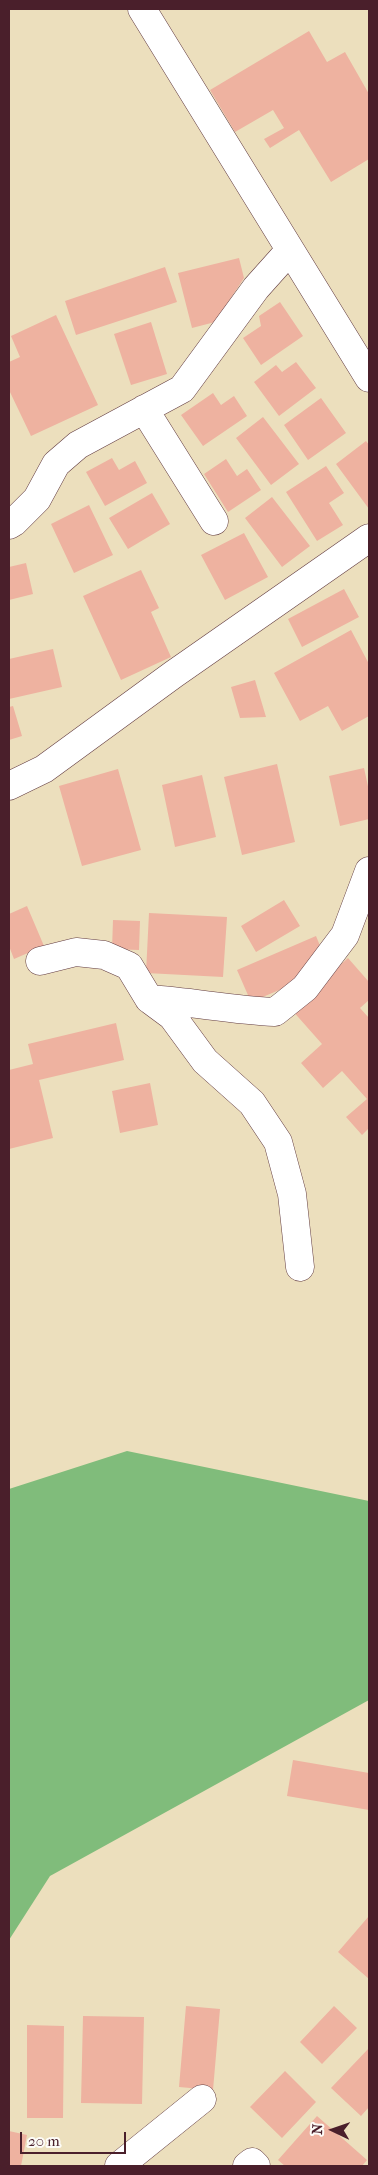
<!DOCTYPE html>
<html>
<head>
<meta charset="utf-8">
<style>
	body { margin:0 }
	#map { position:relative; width:378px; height:2175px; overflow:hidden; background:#ecdfbd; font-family:"IM FELL French Canon",serif }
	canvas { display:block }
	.frame { position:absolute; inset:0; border:10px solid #4a1f2b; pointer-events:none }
	.north { position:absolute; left:308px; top:2105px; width:50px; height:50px; -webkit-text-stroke:4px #fdfcf7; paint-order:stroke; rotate:273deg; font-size:14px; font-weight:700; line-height:20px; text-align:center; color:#4a1f2b }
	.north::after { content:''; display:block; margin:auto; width:18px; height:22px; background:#4a1f2b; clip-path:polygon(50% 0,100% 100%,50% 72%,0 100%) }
	.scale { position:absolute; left:20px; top:2132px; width:106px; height:22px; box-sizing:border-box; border:2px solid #4a1f2b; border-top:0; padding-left:6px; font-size:15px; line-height:18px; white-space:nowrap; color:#4a1f2b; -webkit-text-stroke:4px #fdfcf7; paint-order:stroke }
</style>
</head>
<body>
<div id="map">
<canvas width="378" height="2175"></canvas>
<div class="frame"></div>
<div class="north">N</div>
<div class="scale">20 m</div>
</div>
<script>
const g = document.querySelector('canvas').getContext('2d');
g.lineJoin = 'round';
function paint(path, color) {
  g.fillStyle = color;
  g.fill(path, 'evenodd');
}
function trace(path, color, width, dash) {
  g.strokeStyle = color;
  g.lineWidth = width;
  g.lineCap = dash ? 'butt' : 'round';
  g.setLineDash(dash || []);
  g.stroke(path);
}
paint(new Path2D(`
	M127 1451 369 1501V1700L50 1876 9 1940V1489Z`), '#80bc7b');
paint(new Path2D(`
	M309 31 327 62 345 52 369 94V159L331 182 299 130 270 148 264 139 284 128 273 110 235 132 210 90Z
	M239 258 244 278 215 322 192 328 178 273Z
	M165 267 177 302 76 335 65 301Z
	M280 302 303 336 261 365 243 338 261 326 259 316Z
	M56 315 98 405 31 436 9 390V362L20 357 11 336Z
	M151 322 167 374 131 385 114 334Z
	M296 362 316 388 279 416 254 382 276 365 282 372Z
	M213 393 221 405 234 396 247 416 203 446 181 415Z
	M321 398 346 433 308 460 284 425Z
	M263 417 299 464 271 485 236 438Z
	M366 441 369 445V509L336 464Z
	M112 458 119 470 135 461 147 483 105 506 86 472Z
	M226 459 237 476 247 469 261 490 228 512 204 474Z
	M326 466 344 493 329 503 343 525 317 541 286 492Z
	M152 493 170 524 128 549 109 518Z
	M272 497 310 546 282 567 245 518Z
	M89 505 113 555 74 573 51 524Z
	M244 533 268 577 225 600 201 555Z
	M26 563 33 594 9 600V567Z
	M141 570 159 608 151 612 171 657 121 680 83 596Z
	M344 589 359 617 302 647 288 619Z
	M351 630 369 664V716L342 731 328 706 300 721 274 673Z
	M53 649 62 687 9 699V659Z
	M255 680 266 717 240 718 231 687Z
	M13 706 22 736 9 740V707Z
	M277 764 295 842 242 855 224 777Z
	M364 768 369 791V819L340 826 329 776Z
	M118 769 141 850 82 866 59 786Z
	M202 775 216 837 175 847 162 785Z
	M284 900 300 926 256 952 241 926Z
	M27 906 44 946 14 959 9 946V914Z
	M149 913 227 917 223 977 146 973Z
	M113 920 140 921 139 950 112 949Z
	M316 936 323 953 298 982 251 1002 237 970Z
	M348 958 369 982V1000L360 1008 369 1018V1128L362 1135 346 1117 367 1099 342 1071 323 1088 301 1063 322 1044 291 1009Z
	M116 1023 124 1060 39 1080 53 1138 9 1149V1070L33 1064 28 1044Z
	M150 1083 158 1125 120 1133 112 1091Z
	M293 1760 369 1773V1810L287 1796Z
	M369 1916V1979L338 1952Z
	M186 2006 220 2009 213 2090 179 2087Z
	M334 2006 357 2028 322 2064 300 2042Z
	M83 2016 144 2017 142 2104 81 2103Z
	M27 2025 64 2026 63 2118H27Z
	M369 2048V2107L361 2116 331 2088Z
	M285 2071 316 2102 282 2138 250 2107Z
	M317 2116 367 2160 362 2166H285L278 2160Z
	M9 2131 27 2135 21 2166H9Z`), '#eeb2a0');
const minor = new Path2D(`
	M142 9 369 378
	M144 409 214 521
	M9 525 14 522 37 499 56 464 78 445 182 389 256 288 290 250
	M9 786 44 769 174 674 369 538
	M40 961 76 952 104 955 129 966 149 999 172 1016 205 1061 252 1103 278 1142 292 1194 300 1267
	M149 999C192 1002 233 1010 275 1012L305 988 345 935 369 871
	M119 2166 202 2099
	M247 2166 252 2162 256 2166`);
trace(minor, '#623c41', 29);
trace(minor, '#fff', 28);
</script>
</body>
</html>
